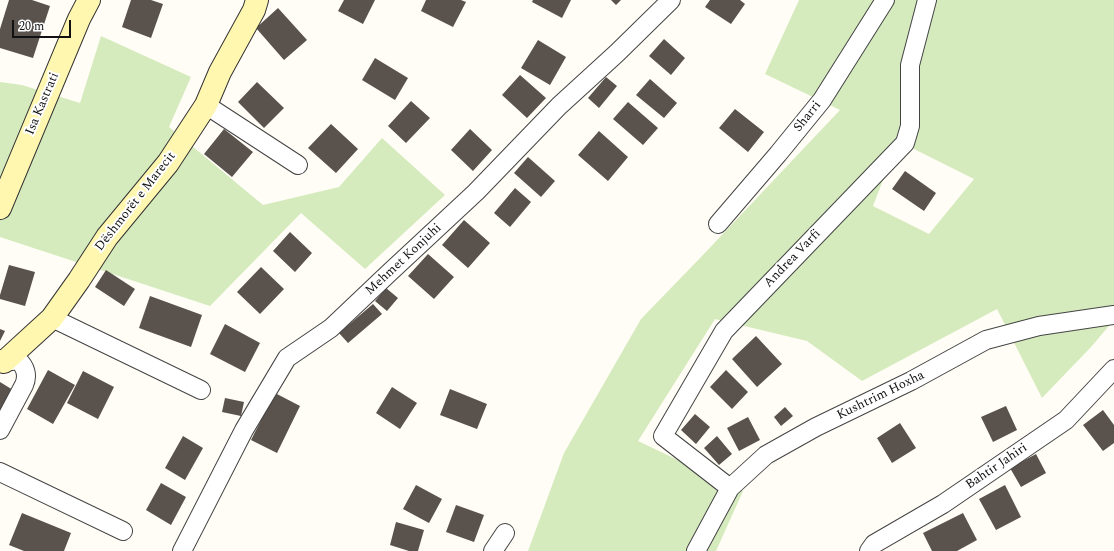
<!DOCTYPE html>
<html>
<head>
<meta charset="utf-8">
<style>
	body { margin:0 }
	#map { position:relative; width:1114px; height:551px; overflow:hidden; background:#fffdf5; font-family:Spectral,serif }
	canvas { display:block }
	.scale { position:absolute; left:12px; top:20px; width:59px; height:18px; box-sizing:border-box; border:2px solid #111; border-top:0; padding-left:5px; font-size:12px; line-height:14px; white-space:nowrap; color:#111; -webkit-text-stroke:3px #fff; paint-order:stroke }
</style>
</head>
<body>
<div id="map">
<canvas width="1114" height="551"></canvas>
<div class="scale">20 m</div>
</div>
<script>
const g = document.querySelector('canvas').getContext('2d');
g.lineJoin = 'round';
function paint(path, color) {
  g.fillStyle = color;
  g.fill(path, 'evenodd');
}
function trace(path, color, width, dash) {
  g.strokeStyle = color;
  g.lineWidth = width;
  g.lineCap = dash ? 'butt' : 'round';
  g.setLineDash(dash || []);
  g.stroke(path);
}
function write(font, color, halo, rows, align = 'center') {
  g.font = font + ' Spectral,serif';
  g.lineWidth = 4;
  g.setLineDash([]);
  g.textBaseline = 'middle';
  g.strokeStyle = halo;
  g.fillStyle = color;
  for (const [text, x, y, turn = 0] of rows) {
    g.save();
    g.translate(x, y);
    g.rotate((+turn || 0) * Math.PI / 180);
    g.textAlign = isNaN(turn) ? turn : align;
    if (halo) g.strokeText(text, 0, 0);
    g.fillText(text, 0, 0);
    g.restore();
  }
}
paint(new Path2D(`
	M799 0H1114V320L1091 347 1042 398 997 309 862 381 807 341 715 319 638 441 743 491 716 551H528L564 453 641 319 702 256 840 110 765 74ZM898 141 974 179 929 234 873 206Z
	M101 36 191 77 169 127 263 205 339 187 382 138 445 195 365 269 301 213 210 306 0 237V82L22 85 80 103Z`), '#d5ebbd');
paint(new Path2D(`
	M9 0H32L50 6 33 58 0 48V29Z
	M131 0H151L163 4 151 38 122 27Z
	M344 0H375L363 24 338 11Z
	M426 0H461L466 2 453 27 421 11Z
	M533 0H571L562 18 532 2Z
	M611 0H621L616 5Z
	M710 0H740L745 4 731 24 705 7Z
	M278 8 307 40 284 60 256 28Z
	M664 39 685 58 671 75 649 56Z
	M538 40 566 57 550 85 521 68Z
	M375 58 408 78 395 100 362 80Z
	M520 75 546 98 527 118 502 95Z
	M606 77 617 86 599 108 588 98Z
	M650 79 677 103 664 118 636 95Z
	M257 82 284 108 264 128 238 102Z
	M411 101 430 118 406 143 388 126Z
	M628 102 658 128 643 145 613 119Z
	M735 109 764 132 748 152 719 128Z
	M331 124 358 149 336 173 308 148Z
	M224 129 253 152 232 177 204 154Z
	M470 129 492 150 473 171 451 150Z
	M599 131 628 157 608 181 578 155Z
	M528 157 555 181 541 197 514 173Z
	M905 171 936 193 924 211 892 189Z
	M515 188 531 202 510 227 494 213Z
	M464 220 490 243 468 268 442 245Z
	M290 232 312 253 295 272 273 251Z
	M428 254 454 277 434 299 408 276Z
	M9 265 35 272 25 306 0 299V295Z
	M261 267 284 289 260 314 237 292Z
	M106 270 135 289 124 306 95 287Z
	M386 288 398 298 387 311 375 301Z
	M150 296 202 315 191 347 139 328Z
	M373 304 382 314 348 343 339 333Z
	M225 324 260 343 245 372 210 354Z
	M0 329 5 331 0 341Z
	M756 336 782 364 757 387 732 359Z
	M48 370 75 385 53 424 27 409Z
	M726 370 748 392 732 409 710 387Z
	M83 371 114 387 98 419 67 403Z
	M0 382 13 390 0 412Z
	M392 387 417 403 400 429 376 413Z
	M450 389 487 404 477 429 440 415Z
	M275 393 300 406 277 453 251 440Z
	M225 398 244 402 241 416 222 412Z
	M1006 406 1017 430 993 442 981 417Z
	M785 407 793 416 781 426 774 417Z
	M1103 410 1114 425V443L1103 451 1083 425Z
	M695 414 710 427 696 444 681 430Z
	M748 417 760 440 739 451 727 428Z
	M900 423 916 448 892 463 877 438Z
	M183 436 203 448 185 480 165 468Z
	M717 436 732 454 719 465 704 448Z
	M1036 454 1046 473 1021 487 1010 468Z
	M161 483 186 497 171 525 146 510Z
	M416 485 442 499 429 523 403 509Z
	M1005 485 1021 517 996 530 979 499Z
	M456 505 484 515 474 542 446 532Z
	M22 513 71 533 64 551H24L9 545Z
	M963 513 977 540 957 551H932L923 533Z
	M396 522 424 530 418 551H409L390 545Z`), '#5a524d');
const street = new Path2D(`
	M206 105 298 165
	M718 224 778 154 822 100 885 0
	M52 318 201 390
	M0 430 24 385C28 376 26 367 18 360L4 362
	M0 472 123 531
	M730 488 663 436 724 331 905 143 910 126V65L927 0
	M182 551 244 430 287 358 331 328 389 273 476 192 559 106 617 53 671 0
	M493 551 505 533
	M696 551 730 488 766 455 816 427 911 381 986 340 1039 326 1114 315
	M869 551 874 544 943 504 1066 420 1114 369`);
const secondary = new Path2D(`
	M0 208 79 19 89 0
	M0 361 4 362 52 318 79 280 107 237 168 163 206 105 220 72 254 10 257 0`);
trace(street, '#444', 20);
trace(secondary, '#333', 24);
trace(street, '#fff', 18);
trace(secondary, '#fff6b0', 22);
write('13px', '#111', '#fff', [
	["Isa Kastrati",43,104,-67],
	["Sharri",808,117,-51],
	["Dëshmorët e Marecit",136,202,-52],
	["Andrea Varfi",793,259,-46],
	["Mehmet Konjuhi",404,260,-43],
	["Kushtrim Hoxha",881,396,-26],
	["Bahtir Jahiri",997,467,-34]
]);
</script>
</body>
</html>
